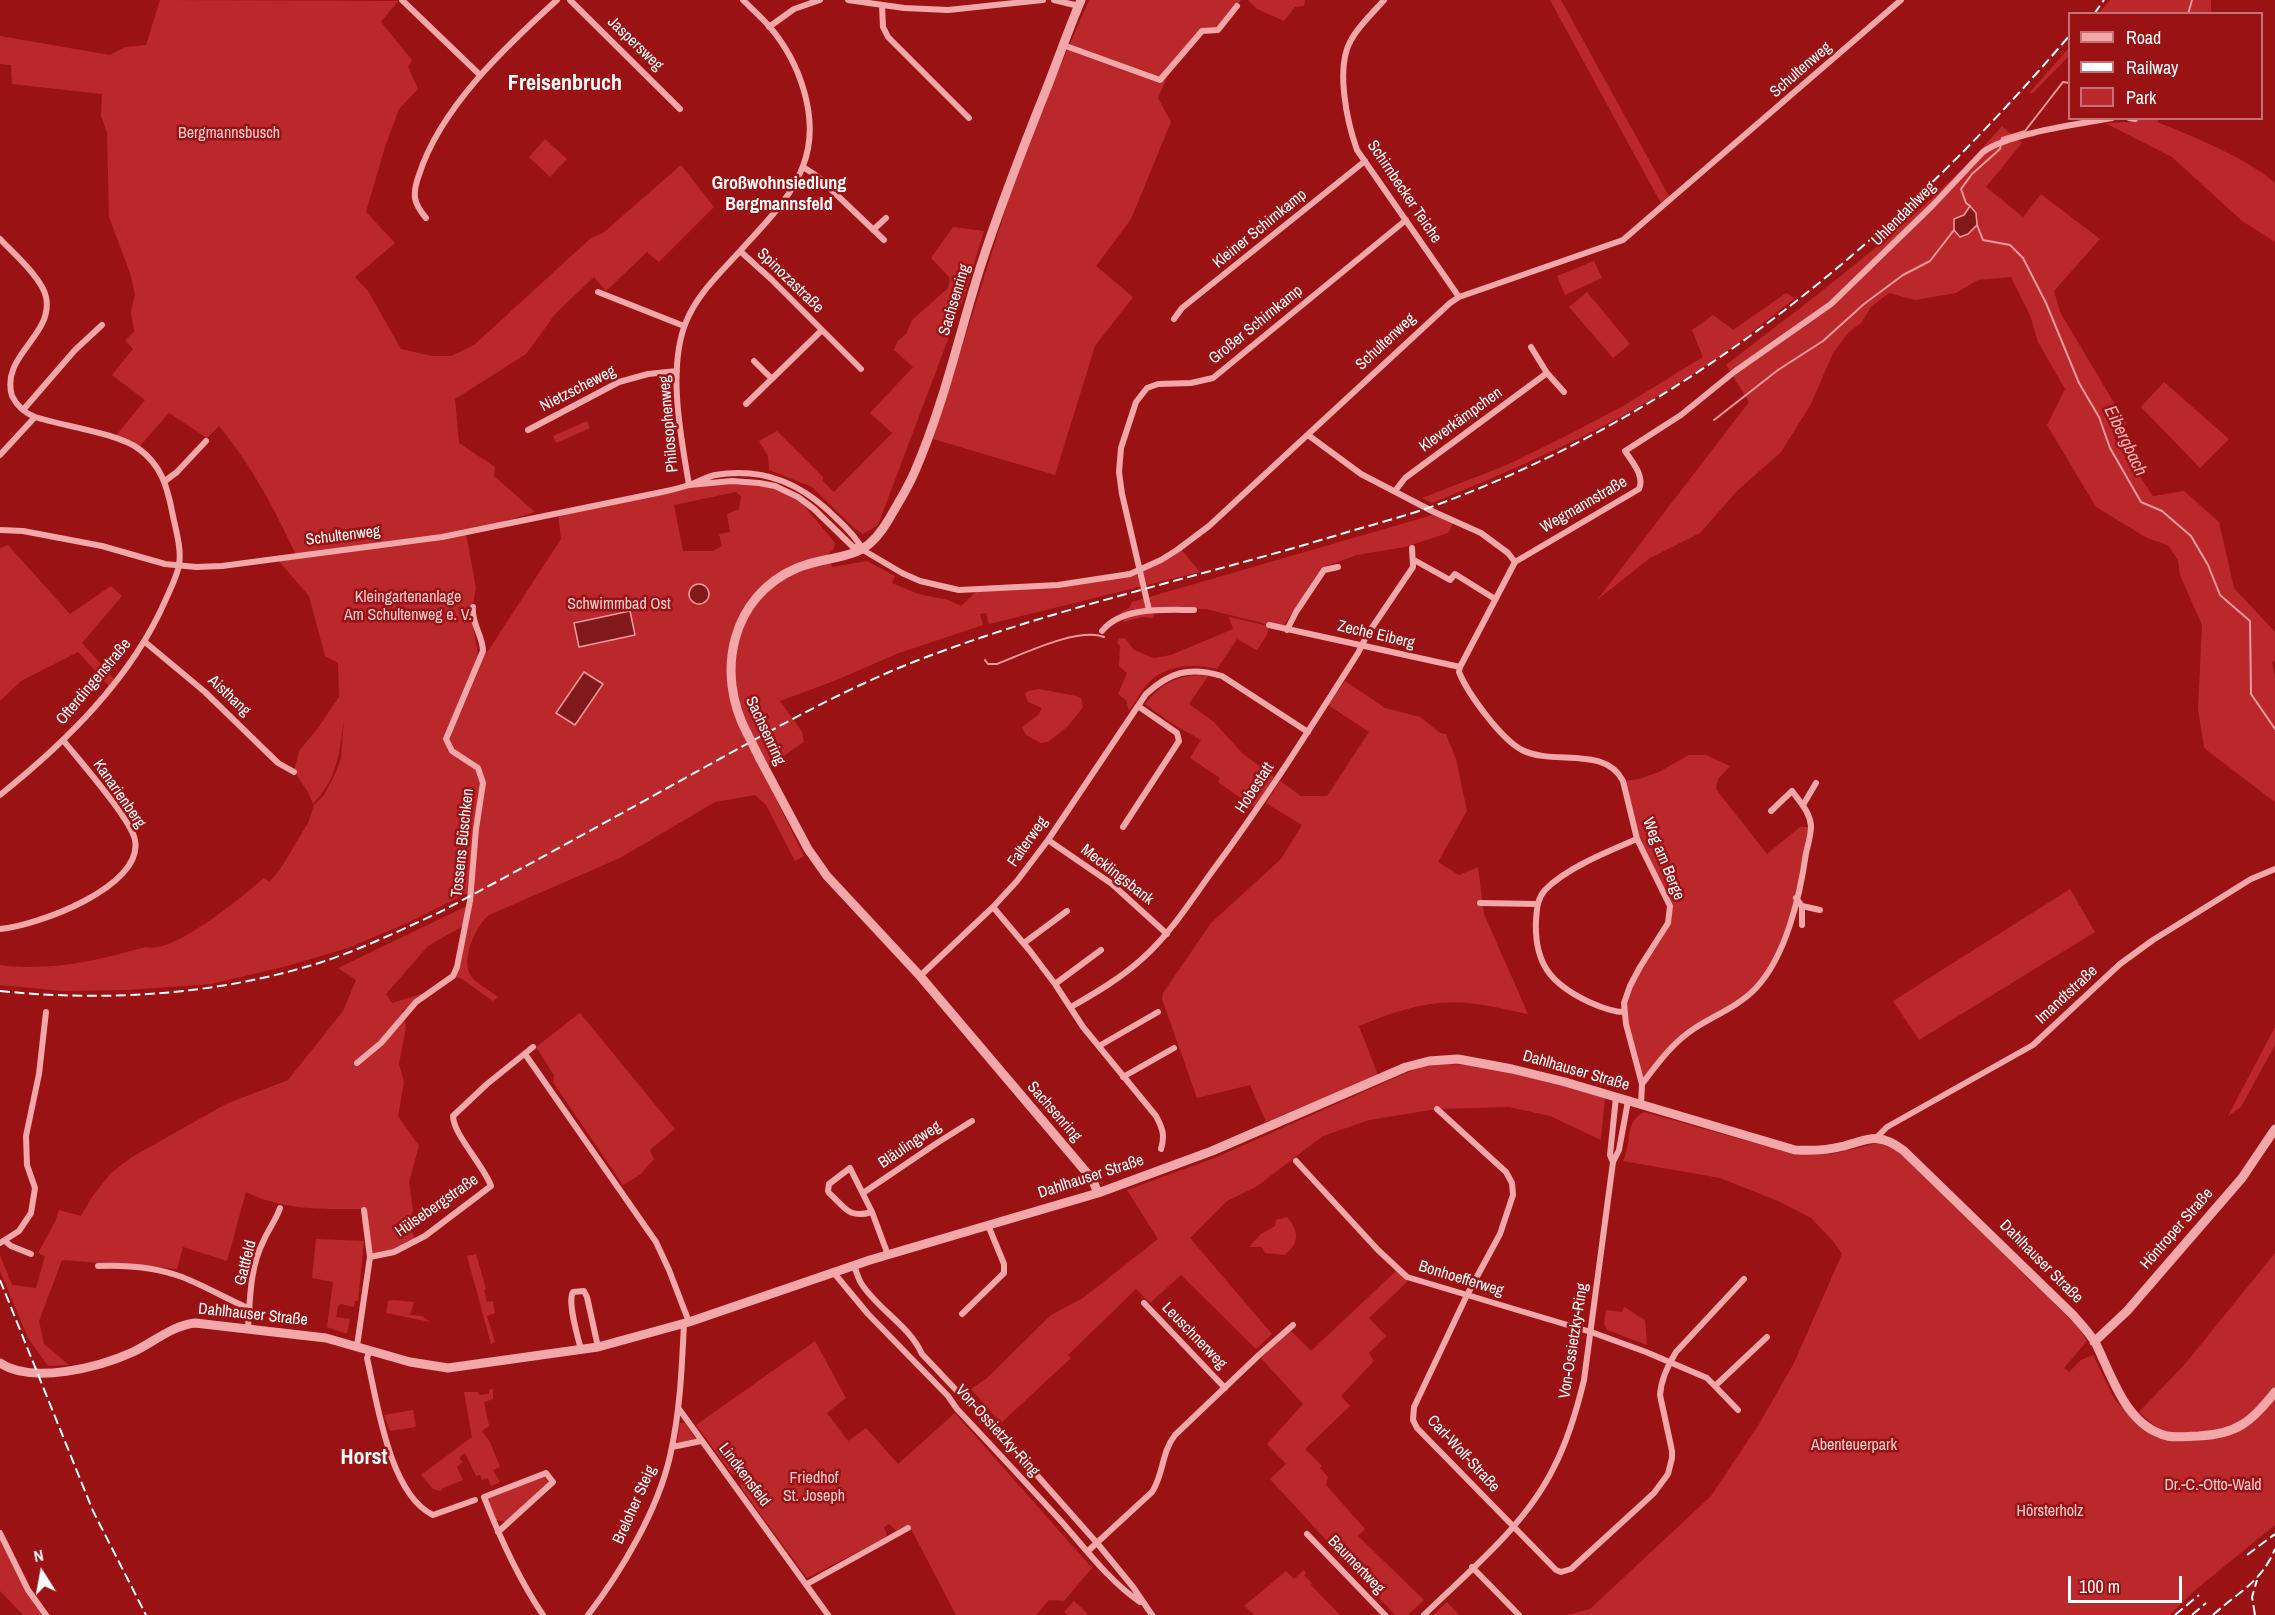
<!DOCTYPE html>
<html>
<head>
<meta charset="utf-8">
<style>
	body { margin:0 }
	#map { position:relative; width:2275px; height:1615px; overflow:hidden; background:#9b1214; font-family:"Archivo Narrow",sans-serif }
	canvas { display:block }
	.legend { position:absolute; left:2068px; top:12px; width:195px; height:108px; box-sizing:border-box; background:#9b1214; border:2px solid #c37172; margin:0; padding:8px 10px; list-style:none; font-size:18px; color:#fff }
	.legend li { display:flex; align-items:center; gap:12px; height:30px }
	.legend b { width:30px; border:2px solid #c37172 }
	.north { position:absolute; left:12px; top:1543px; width:60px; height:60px; -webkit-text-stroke:4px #9b1214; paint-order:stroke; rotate:349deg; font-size:16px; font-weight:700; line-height:24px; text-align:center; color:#fff }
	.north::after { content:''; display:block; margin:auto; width:21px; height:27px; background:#fff; clip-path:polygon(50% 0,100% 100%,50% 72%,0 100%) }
	.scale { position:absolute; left:2068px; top:1576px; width:114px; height:27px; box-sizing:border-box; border:3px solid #fff; border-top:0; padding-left:8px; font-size:18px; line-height:21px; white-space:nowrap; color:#fff; -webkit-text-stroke:4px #9b1214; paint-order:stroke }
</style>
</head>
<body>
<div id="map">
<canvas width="2275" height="1615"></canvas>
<ul class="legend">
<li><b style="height:8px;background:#f4a7a8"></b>Road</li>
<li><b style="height:8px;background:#fff"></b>Railway</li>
<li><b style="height:16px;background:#bb282c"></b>Park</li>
</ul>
<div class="north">N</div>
<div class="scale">100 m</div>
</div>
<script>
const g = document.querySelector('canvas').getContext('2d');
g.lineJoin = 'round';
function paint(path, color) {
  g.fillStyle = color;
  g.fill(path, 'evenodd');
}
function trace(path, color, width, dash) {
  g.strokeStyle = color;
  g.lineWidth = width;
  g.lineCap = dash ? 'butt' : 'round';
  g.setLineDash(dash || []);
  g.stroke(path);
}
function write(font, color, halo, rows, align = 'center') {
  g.font = font + ' "Archivo Narrow",sans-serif';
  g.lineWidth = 5;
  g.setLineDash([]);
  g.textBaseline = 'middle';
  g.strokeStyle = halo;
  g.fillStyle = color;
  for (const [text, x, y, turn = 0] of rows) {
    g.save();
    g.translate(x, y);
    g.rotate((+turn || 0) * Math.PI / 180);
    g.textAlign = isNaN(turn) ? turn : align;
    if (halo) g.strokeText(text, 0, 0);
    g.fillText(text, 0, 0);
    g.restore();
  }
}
paint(new Path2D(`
	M160 0 398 1 381 22 412 60 408 67 418 89 399 109 385 147 366 212 395 243 355 277 368 291 401 349 432 356H451L474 345 591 238 603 233 681 165 714 207 659 262 647 252 606 291 594 277 556 313 526 354 455 399 459 443 495 467 494 476 535 512 466 533 476 588 471 614 478 655 488 651 561 539 558 514 689 485 759 483 796 496 835 543 833 550 828 554 832 567 867 561 895 576 892 583 918 594 948 600 961 606 977 591 1031 588 1130 574 1180 548 1200 572 989 624 986 613 980 614 983 625 899 653 834 681 780 701 802 732 804 742 762 771 804 856 795 861 766 805 755 795 715 802 620 858 489 915C476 925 460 960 471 976 477 984 490 991 498 997L493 1001 462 979 452 976 461 964 468 893 407 923 348 948 287 966 211 984 127 990 63 991 0 985V965C51 972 98 960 146 947 173 955 243 896 264 878L269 882 279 871 308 823 314 805 324 795 336 772 341 758 344 719C339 753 339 776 313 804L308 792 294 771 299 751 318 728 339 697 338 663 325 656 309 596 276 558 296 555C274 508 252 466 219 426L207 438 169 413 138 448 114 438 145 400 112 375 133 349 125 340 134 332 131 312 135 294 130 273 109 217 107 133 101 116 102 94 12 84 11 65 0 64V36L110 55 125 47 146 45ZM736 492 741 496 739 509 727 514 730 532 719 534 722 546 713 551H683L674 505Z
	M1089 0H1241L1218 30 1202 31 1172 66 1158 98 1171 122 1131 219 1096 266 1133 297 1095 346 1055 475 933 439 1016 176 1053 83Z
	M1248 0H1305L1304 6 1295 7 1284 21 1257 9Z
	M1550 0H1561L1670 198 1663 207Z
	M2110 0H2211V13H2099Z
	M2069 48V56L2033 93H2029Z
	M2132 119H2159L2157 122C2194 137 2245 157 2275 183V242L2242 221 2172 157 2105 123 2130 122Z
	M2002 126 2022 143 1986 187 2023 217 2041 194 2100 239 2054 291 2060 312 2126 423 2114 438 2153 496 2184 491 2219 522 2234 588 2275 632V660L2272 663 2275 676V802L2204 748 2198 709 2202 625 2180 575 2178 560 2168 545 2147 538 2096 507 2047 425 2065 389 2038 342 2030 315 2011 277 1978 280 1956 293 1915 300 1889 293 1871 307 1861 323 1848 333 1833 353 1811 404 1781 452 1737 491 1700 533 1650 558 1597 600 1749 402 1726 365C1822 291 1922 218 2002 126Z
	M545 139 567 159 550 177 529 157Z
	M953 227 984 231 964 297 878 525 863 534 855 529 812 487 769 470 768 456 759 441 777 431 823 477V481L834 492 892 433 870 413 913 367 894 350 897 342 906 334 912 320 948 288 950 278 931 258Z
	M1594 261 1602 278 1565 295 1557 276Z
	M1587 292 1630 344 1613 358 1569 307Z
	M1786 293 1795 298C1775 313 1757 329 1737 344 1645 412 1538 460 1432 503L1422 498 1507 465 1566 436 1623 406 1703 357 1692 330 1713 315 1733 330Z
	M2164 382 2229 439 2200 468 2141 407Z
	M587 421 590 428 556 443 553 436Z
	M1436 514 1454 522 1448 533 1405 547 1357 555 1321 568 1282 628 1206 609H1158L1152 618 1142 617 1124 622 1120 617 1121 612 1129 608 1132 602Z
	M8 545 70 614 111 586 122 596 82 643 116 681 110 687 78 652 21 681 0 701V548Z
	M1229 617 1269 626 1267 635 1257 650 1237 639 1217 669C1198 664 1172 664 1155 677 1144 685 1137 700 1129 711L1126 700 1118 694 1127 673 1119 666 1120 646 1117 642 1120 638 1126 639 1134 650 1154 658 1171 655 1233 629Z
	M1198 675 1208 676 1189 704 1214 722 1242 753 1274 777 1255 808 1218 782 1220 778 1190 758 1201 740 1171 723 1145 704C1160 685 1174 677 1198 675Z
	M1345 681 1385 708 1420 717 1440 733 1446 734 1456 759 1467 811 1438 862 1459 875 1478 867 1484 914 1528 1014C1508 1010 1488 1005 1468 1003 1430 999 1393 1012 1359 1026L1378 1075 1266 1122 1250 1085 1197 1098 1162 999 1163 993 1211 923 1281 859 1302 825 1266 803 1280 781 1301 796H1327L1369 732 1328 705Z
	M1039 689 1076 696 1081 698 1083 707 1068 726 1048 742 1041 743 1026 735 1022 727 1039 714 1042 708 1028 702 1025 694 1028 691Z
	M1689 755H1706L1730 766 1718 779 1716 789 1767 854 1800 827H1809L1802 872 1789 924 1774 959 1754 989 1682 1036 1643 1083C1636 1058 1625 1031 1626 1006 1626 985 1660 935 1671 915L1638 838 1624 781 1639 779 1659 772Z
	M2070 889 2095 932 1919 1040 1893 1001Z
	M467 906 463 926 428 946 386 994 392 1003 428 992 402 1011 406 1027 399 1064 404 1082 398 1116 419 1146 409 1182 413 1211 408 1222 415 1239 394 1251 370 1256 366 1209C323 1209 285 1211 246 1192L227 1261 183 1247 177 1269 62 1260 39 1321 44 1344 69 1365 48 1366 28 1338 0 1271V1255L12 1285 36 1288 45 1256 38 1253 55 1222 59 1210 81 1216 92 1197 111 1173 132 1157 226 1104 288 1080 343 1011 356 980 338 968Z
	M580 1013 675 1129 650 1150 654 1159 641 1174 623 1185 553 1082 554 1075 536 1047Z
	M2275 1027V1045L2241 1107 2228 1116Z
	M1438 1064C1495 1063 1551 1082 1605 1097L1601 1140 1550 1116 1509 1107 1437 1109 1369 1120 1323 1136 1256 1187 1227 1201 1190 1238 1272 1334 1256 1349 1181 1275 1150 1303 1136 1289 1068 1355 1071 1358 1001 1423 971 1389 987 1378 1051 1315 1083 1298 1158 1239 1127 1190 1217 1157 1397 1077 1421 1067Z
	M1644 1112 1797 1155 1832 1154 1878 1143 1897 1150 2079 1328 2087 1341 2064 1368 2069 1372 2081 1360 2093 1355 2115 1400 2132 1418 2157 1438 2171 1433 2158 1429 2139 1412 2185 1364 2275 1253V1525L2194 1591 2170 1615H1567L1590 1609 1711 1496 1759 1424 1794 1363 1842 1254 1833 1241 1811 1218 1778 1201 1720 1178 1623 1161C1633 1142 1623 1123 1644 1112Z
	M1287 1217C1300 1233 1299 1242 1285 1255L1265 1253 1262 1247H1249L1261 1234 1275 1226 1276 1220Z
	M316 1239 364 1241 358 1301H355L354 1307 341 1304 338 1306 336 1317 350 1319 347 1334 327 1327 333 1282 312 1278Z
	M476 1254 486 1289 484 1290 487 1302 493 1301 495 1313 487 1316 495 1342 491 1344 467 1256Z
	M1397 1270 1408 1281 1369 1318 1386 1336 1369 1353 1374 1361 1341 1396 1350 1406 1305 1449 1322 1466 1320 1468 1328 1477 1326 1485 1365 1529 1358 1536 1424 1600 1408 1615H1395L1270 1479 1286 1464 1267 1444 1303 1404 1260 1357 1290 1330 1311 1351Z
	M392 1300 414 1302 410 1315 422 1316 430 1322 386 1313 388 1301Z
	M1624 1307 1645 1320 1647 1345 1607 1330 1604 1324 1606 1310 1622 1312Z
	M815 1341 846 1398 827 1413 848 1441 866 1428 898 1464 955 1413 1092 1568 1064 1601 1049 1600 1036 1615H956L909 1525 897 1531 889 1524 884 1527 887 1535 883 1539 807 1578 742 1489 739 1477 732 1474 696 1425Z
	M493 1389V1399L484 1402 489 1426 482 1431 490 1442 500 1467 493 1470 500 1482 491 1486 488 1478 482 1480 480 1475 476 1476 465 1453 459 1458 463 1462 457 1467 463 1480 443 1488 441 1491 433 1489 421 1475 472 1437 464 1392H478L479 1395 489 1394V1390Z
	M413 1410 416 1427 390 1431 384 1415Z
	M680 1423H685L696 1439 680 1442 677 1441Z
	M544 1476 549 1484 506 1522 496 1520 487 1497Z
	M0 1537 44 1615H23L0 1591Z
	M1304 1570 1306 1573 1304 1575 1312 1583 1311 1585 1340 1615H1255L1244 1606 1286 1571 1294 1579Z
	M1074 1601 1087 1613 1086 1615H1067L1064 1612Z
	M1447 1602 1459 1615H1433Z`), '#bb282c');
const water = new Path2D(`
	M1970 206 1976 213 1977 225 1968 234 1960 237 1954 230V219L1964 215Z
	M689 594a10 10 0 1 1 20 0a10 10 0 1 1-20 0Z
	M630 611 635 635 579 647 574 623Z
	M584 672 603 684 575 725 556 713Z`);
paint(water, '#811819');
trace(water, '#f7989c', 1.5);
trace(new Path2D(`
	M2188 14 2192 0
	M1970 206 1966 203 1961 189 1972 174 2000 149 2002 138 2025 131 2063 82 2070 83
	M1977 225 1983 240 2010 245 2023 258 2046 303 2079 383 2099 417 2110 448 2141 502 2162 511 2191 536 2208 565 2220 595 2250 621 2251 694 2275 729
	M1714 420 1778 370 1823 341 1864 304 1903 275 1930 261 1954 230
	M985 660 988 664H997C1023 654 1078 627 1104 637`), '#f7989c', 2);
trace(new Path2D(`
	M402 0 480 75
	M570 0 680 109
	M848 0 904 8 948 10 1043 0
	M1054 0 1079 6
	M1384 0C1373 13 1359 25 1351 40 1335 67 1347 122 1357 150L1459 297
	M882 5 883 27 888 37 969 118
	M769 27 794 9 820 0
	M1063 45 1160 80 1202 31 1218 30 1237 6
	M2129 118 2135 119
	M803 167 817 176 884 240
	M426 218C421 212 416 205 415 198 414 190 416 183 419 175 440 108 506 46 557 0
	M873 230 886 218
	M0 239C13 253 42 278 46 297 54 336 0 355 12 396 17 406 25 413 35 417 63 426 117 433 139 449 161 465 167 486 172 511 175 528 182 548 179 565 177 576 171 588 166 599 132 678 66 742 0 795
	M740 251 771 279 861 369
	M598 292 684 326
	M1174 319 1182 308 1365 161
	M1531 347 1547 373 1564 392
	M754 361 772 379
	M746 404 822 330
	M23 410 75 350 102 325
	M528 430 619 382 648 374 677 371
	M1308 435 1361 474 1432 511 1481 533 1508 553 1515 562
	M0 455 35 417
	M165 481 177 472 206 441
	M689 485 732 481 759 483 775 486 798 497 814 509 852 546 863 550 902 573 920 581 959 590 1058 585 1130 574 1161 560 1177 550 1209 526 1450 303 1459 297 1623 240 1901 0
	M689 485C681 437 667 369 686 322 697 294 721 272 741 250 764 224 791 199 803 166 821 120 800 62 769 26 761 17 752 9 743 0
	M1395 491 1405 478 1547 373
	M0 530 23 531 102 546 165 564 196 567 222 566 442 537 662 492C671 490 680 488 689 485 698 482 706 477 715 475 765 467 802 484 836 518 847 528 856 537 863 550
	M1414 560 1450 580 1455 574 1495 599
	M1515 562 1639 489C1645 476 1632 462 1625 451L1681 415 1734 372 1831 304 1932 206 1983 152C2009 133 2080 124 2112 118
	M1515 562 1460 667 1459 672C1468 694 1501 739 1522 750 1553 766 1605 745 1623 781L1637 839 1670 906 1668 923 1640 967 1630 986 1624 1003 1626 1024 1642 1084 1641 1105
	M1149 610 1122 494 1119 472 1121 448 1136 402 1147 388 1158 384 1191 383 1213 378 1406 220
	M1269 625 1460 667
	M1287 630 1296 612 1324 570 1338 567
	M1102 631C1122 606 1165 610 1194 610
	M145 642 205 692 278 763 294 772
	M1803 805 1816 783
	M1123 827 1179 741 1177 733 1138 706
	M1048 840 1112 884 1167 934
	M1796 898 1802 906V925
	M1480 903 1537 904
	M1802 906 1820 910
	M993 907 1030 951 1055 984 1083 1027 1156 1116C1163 1129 1165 1136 1161 1149
	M0 929C36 926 144 887 135 840 131 819 78 759 63 740
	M1024 943 1067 911
	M920 976 993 907 1017 881 1048 840 1146 694C1170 672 1190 666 1222 676L1308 732
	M1055 984 1101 950
	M1071 1007C1097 992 1121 978 1143 958 1170 934 1190 902 1211 873 1264 802 1311 727 1358 653L1367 635 1413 567 1412 548
	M1624 1012C1612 1012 1600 1007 1589 1002 1551 984 1534 964 1536 920 1537 909 1537 899 1545 890 1566 868 1609 851 1637 839
	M1099 1046 1158 1012
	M525 1054 656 1242 669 1270 689 1322
	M357 1063 381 1043 416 1002 453 976 457 967 470 901 476 829 483 783 478 768 452 751 446 739 483 651C483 636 471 623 473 607
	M1123 1077 1174 1048
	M1642 1084C1658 1063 1672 1043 1695 1028 1715 1015 1739 1006 1756 988 1786 956 1800 896 1806 853 1808 845 1811 835 1811 826 1810 812 1800 802 1792 791L1771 811
	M1437 1109 1506 1172 1512 1183 1513 1195 1500 1234 1467 1295 1414 1407 1413 1420 1417 1428 1556 1570 1561 1572 1571 1569 1654 1493 1668 1474 1672 1458V1451L1660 1395C1661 1380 1668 1365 1676 1352L1744 1279
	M1876 1138 1887 1127 2033 1045 2120 964 2153 940 2251 879 2275 869
	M1296 1161 1378 1250 1407 1277 1591 1332 1646 1352 1707 1378 1738 1410
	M1613 1162 1610 1155 1616 1097
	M863 1193 937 1143 972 1121
	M872 1212C848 1219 846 1208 829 1193L828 1191 829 1184 850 1168 872 1212 888 1255
	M5 1241 11 1246 31 1254
	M0 1243 19 1231 31 1213 35 1188 27 1165 26 1136 39 1074 46 1012
	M370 1257 394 1252 425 1236 491 1186C484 1166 453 1134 453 1116L487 1084 533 1047
	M854 1265C856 1271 858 1278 861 1283 877 1309 909 1325 922 1354L958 1392 967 1398 996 1429 1097 1543 1133 1587 1152 1615
	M98 1266C126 1265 155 1267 182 1277 205 1286 227 1299 250 1309
	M834 1273 868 1314 948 1396 957 1409C992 1446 1026 1483 1060 1520 1085 1548 1109 1581 1140 1602
	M1144 1303 1225 1388
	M962 1314 1004 1273V1264L988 1225
	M248 1328C250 1300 250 1267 263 1242 268 1230 276 1220 280 1208
	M357 1346 370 1257 364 1210
	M370 1350 367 1358C377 1401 389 1494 433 1515L475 1500
	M581 1350C578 1337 567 1302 573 1292L584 1291 587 1297 598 1347
	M1715 1386 1767 1337
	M679 1409 828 1615
	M672 1447 701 1441
	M498 1532 553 1482 546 1473 484 1497C500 1538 518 1578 543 1615
	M0 1533 28 1590 46 1615
	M1307 1534 1385 1615
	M1088 1551 1152 1492C1164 1474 1161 1453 1175 1435L1260 1354 1293 1325
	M1472 1567 1519 1615
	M807 1584 908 1528
	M588 1615C621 1572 658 1510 670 1456 680 1413 682 1367 684 1323
	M1424 1615C1470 1570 1526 1525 1554 1467 1568 1440 1577 1409 1584 1380L1613 1162 1619 1150 1628 1101`), '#f4a7a8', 6);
trace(new Path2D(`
	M747 733C715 673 731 596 797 568 839 551 862 566 889 519 898 503 908 488 915 471 943 407 959 335 980 268 1000 206 1024 145 1048 85 1059 57 1069 28 1081 0
	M760 759 808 849 827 876 920 976 1092 1179 1098 1193
	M2094 1342 2127 1311 2242 1178 2275 1129
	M0 1363C32 1385 100 1367 133 1352 154 1342 171 1326 195 1323L326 1338 410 1362 448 1368 598 1347 689 1322 870 1260 1098 1193 1212 1151 1406 1067 1429 1061 1458 1059 1512 1069 1565 1082 1795 1150C1811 1151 1828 1150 1844 1146 1869 1139 1879 1132 1903 1150L2073 1315C2081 1324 2090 1333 2096 1344 2112 1376 2126 1426 2167 1436 2177 1438 2189 1436 2199 1436 2238 1434 2252 1421 2275 1392`), '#f4a7a8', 9);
trace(new Path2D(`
	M2094 14 2104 0
	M0 991C108 1002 218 995 322 962 362 949 401 930 440 912 529 865 617 816 705 767 774 729 842 690 916 661 1053 608 1200 577 1341 534 1371 525 1402 517 1431 507 1687 414 1895 240 2070 35
	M0 1280 93 1511 146 1615
	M2247 1555 2275 1534
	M2175 1615 2199 1595
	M2192 1615 2206 1603
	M2213 1615C2238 1592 2261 1583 2275 1549
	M2255 1615 2252 1597 2257 1580`), '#fff', 2, [10, 4.5]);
trace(new Path2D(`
	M747 733 760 759`), '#f4a7a8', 9);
write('16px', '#fff', '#9b1214', [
	["Jaspersweg",635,44,44],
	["Schultenweg",1801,70,-41],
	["Schirnbecker Teiche",1404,192,56],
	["Uhlendahlweg",1904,214,-45],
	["Kleiner Schirnkamp",1260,229,-39],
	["Spinozastraße",790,281,44],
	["Sachsenring",955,300,-73],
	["Großer Schirnkamp",1256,325,-39],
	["Schultenweg",1386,342,-43],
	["Nietzscheweg",578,389,-27],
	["Kleverkämpchen",1461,420,-36],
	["Philosophenweg",669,424,-95],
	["Wegmannstraße",1584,505,-30],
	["Schultenweg",343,536,-7],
	["Zeche Eiberg",1376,635,13],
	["Ofterdingenstraße",94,682,-50],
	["Aisthang",229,696,43],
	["Sachsenring",765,731,65],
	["Hobestatt",1255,788,-57],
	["Kanarienberg",119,794,55],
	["Falterweg",1028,842,-55],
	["Tossens Büschken",463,843,-84],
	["Weg am Berge",1663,859,68],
	["Mecklingsbank",1117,875,38],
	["Imandtstraße",2067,995,-43],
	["Dahlhauser Straße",1576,1071,16],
	["Sachsenring",1054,1112,49],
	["Bläulingweg",910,1145,-34],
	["Dahlhauser Straße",1091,1177,-18],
	["Hülsebergstraße",437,1206,-35],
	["Höntroper Straße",2177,1229,-49],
	["Dahlhauser Straße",2041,1262,45],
	["Gattfeld",246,1263,-76],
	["Bonhoefferweg",1461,1279,17],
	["Dahlhauser Straße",253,1315,6],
	["Leuschnerweg",1194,1336,46],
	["Von-Ossietzky-Ring",1574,1341,-81],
	["Von-Ossietzky-Ring",997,1431,48],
	["Carl-Wolf-Straße",1463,1454,47],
	["Lindkensfeld",744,1475,53],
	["Breloher Steig",635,1505,-66],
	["Baumertweg",1356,1565,46]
]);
write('16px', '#fdcfd0', '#9b1214', [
	["Bergmannsbusch",229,134],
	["Kleingartenanlage",408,598],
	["Am Schultenweg e. V.",408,616],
	["Schwimmbad Ost",619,605],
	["Abenteuerpark",1854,1446],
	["Friedhof",814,1479],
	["St. Joseph",814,1497],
	["Dr.-C.-Otto-Wald",2213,1486],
	["Hörsterholz",2050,1512]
]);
write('bold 18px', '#fff', '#9b1214', [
	["Großwohnsiedlung",779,184],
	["Bergmannsfeld",779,205]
]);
write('italic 18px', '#fab3b5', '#9b1214', [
	["Eibergbach",2125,441,64]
]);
write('bold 22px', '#fff', '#9b1214', [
	["Freisenbruch",565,84],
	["Horst",364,1458]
]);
</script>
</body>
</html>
